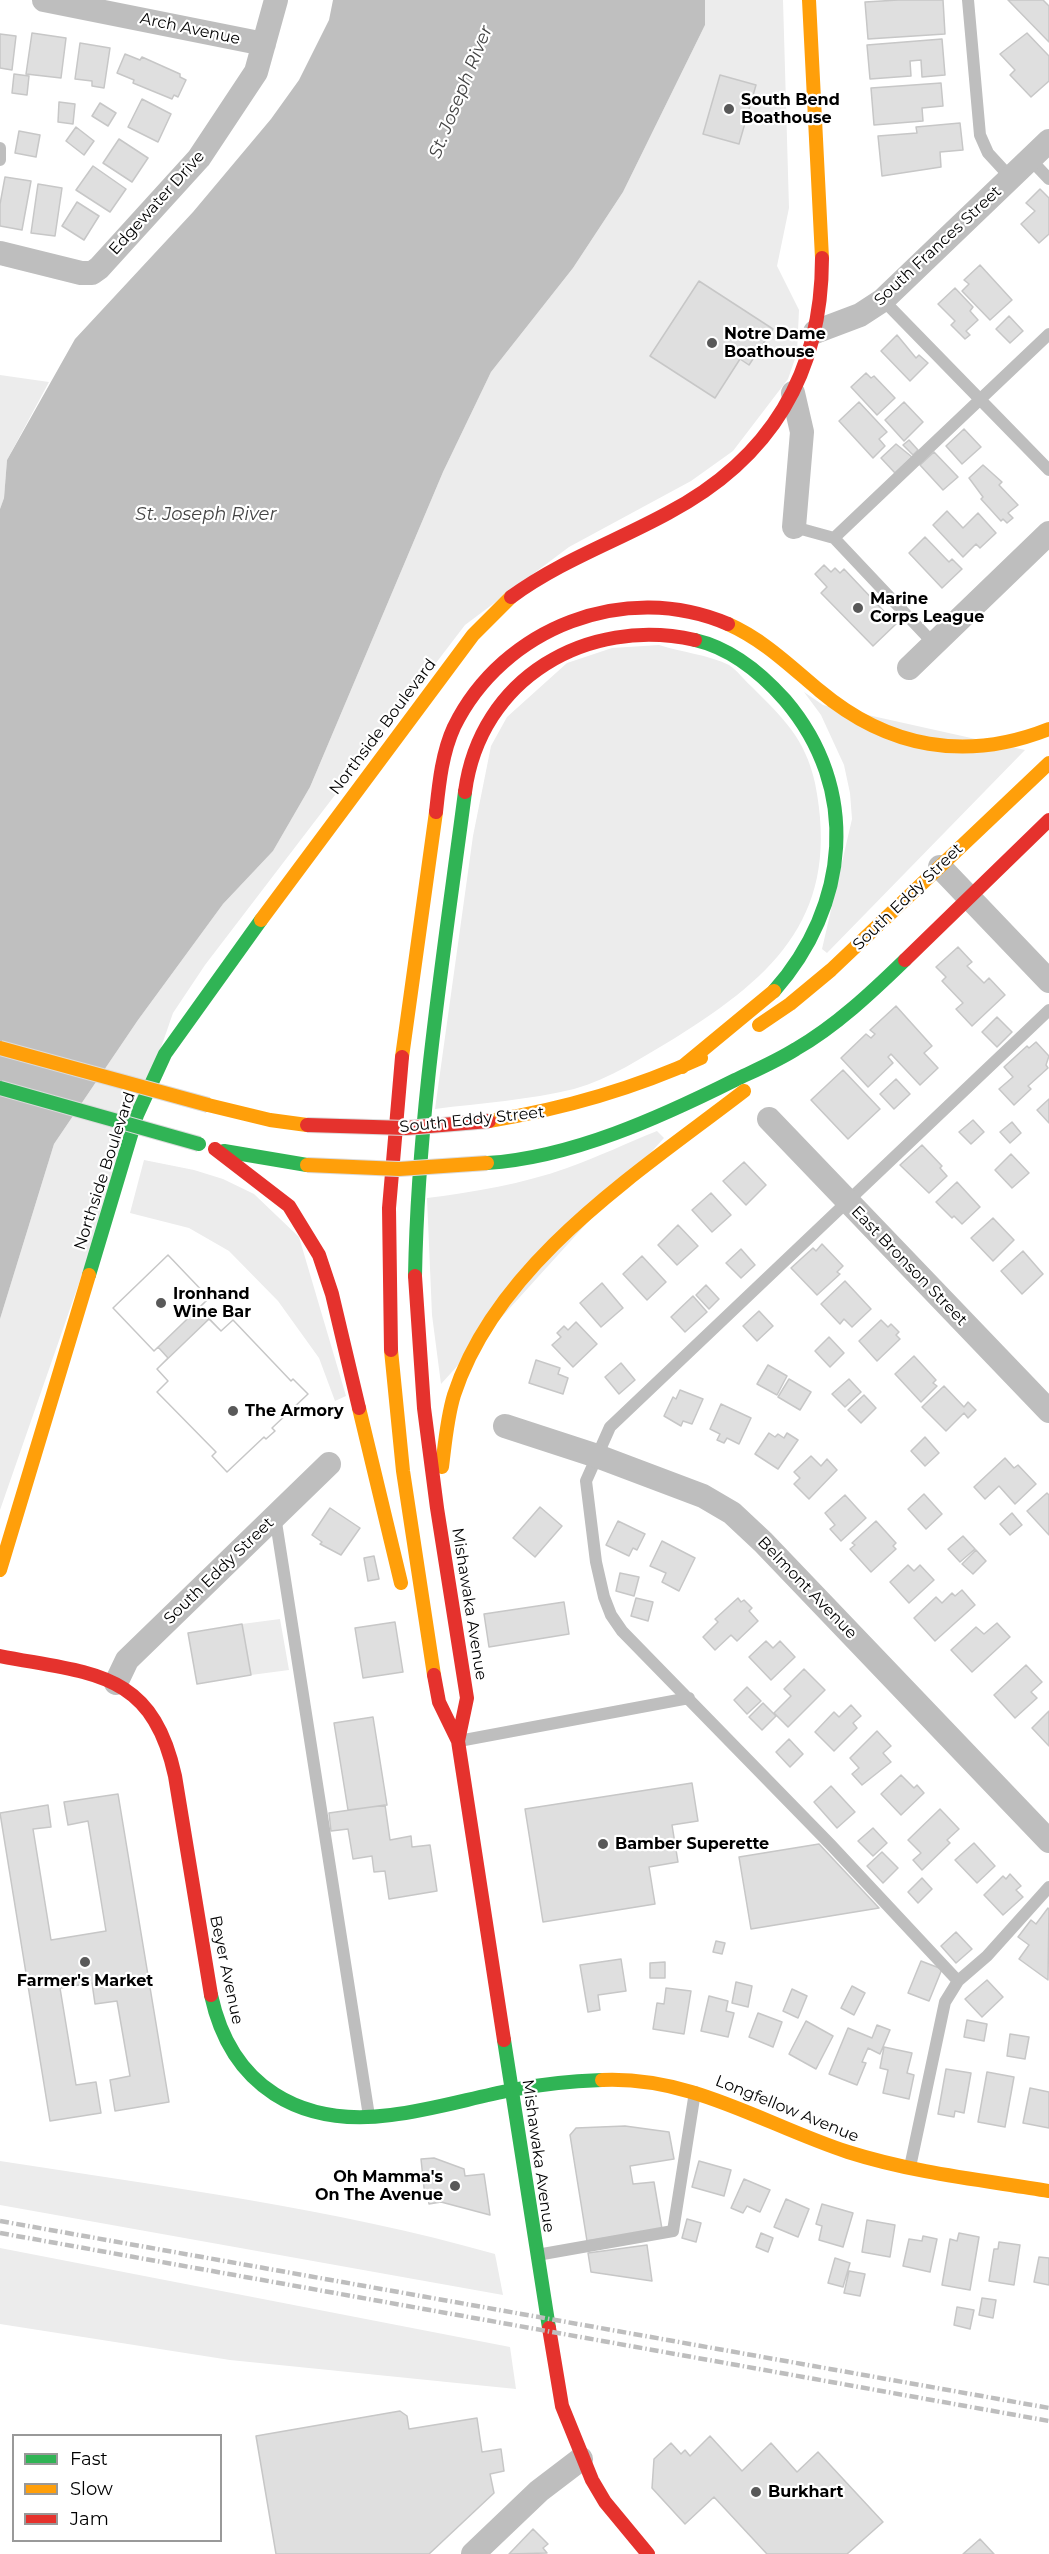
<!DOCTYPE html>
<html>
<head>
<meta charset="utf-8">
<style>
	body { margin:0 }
	#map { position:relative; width:1049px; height:2554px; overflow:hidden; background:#fff; font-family:Montserrat,sans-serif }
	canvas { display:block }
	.legend { position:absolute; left:12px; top:2434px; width:210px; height:108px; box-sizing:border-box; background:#fff; border:2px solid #999; margin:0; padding:8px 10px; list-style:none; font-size:18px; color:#000 }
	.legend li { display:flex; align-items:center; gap:12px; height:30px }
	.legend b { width:30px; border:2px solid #999 }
</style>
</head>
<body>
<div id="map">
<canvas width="1049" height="2554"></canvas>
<ul class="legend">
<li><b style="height:8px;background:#30b455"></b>Fast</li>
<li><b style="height:8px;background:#ff9f0a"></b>Slow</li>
<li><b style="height:8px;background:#e5322d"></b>Jam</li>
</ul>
</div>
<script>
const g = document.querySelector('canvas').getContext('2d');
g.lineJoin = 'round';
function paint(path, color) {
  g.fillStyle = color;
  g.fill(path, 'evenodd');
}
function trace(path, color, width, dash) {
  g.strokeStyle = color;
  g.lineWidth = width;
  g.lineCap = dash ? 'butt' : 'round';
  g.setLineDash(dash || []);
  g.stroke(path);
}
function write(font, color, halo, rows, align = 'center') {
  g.font = font + ' Montserrat,sans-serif';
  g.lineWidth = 4.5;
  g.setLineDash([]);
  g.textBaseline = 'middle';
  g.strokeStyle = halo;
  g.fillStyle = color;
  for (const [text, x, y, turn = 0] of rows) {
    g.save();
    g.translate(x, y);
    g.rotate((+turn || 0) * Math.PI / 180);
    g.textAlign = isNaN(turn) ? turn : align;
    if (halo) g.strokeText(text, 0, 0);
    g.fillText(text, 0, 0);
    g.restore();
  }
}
paint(new Path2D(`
	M705 0H783L789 208 777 266 799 310 797 353 788 379 733 451 691 481 569 547 465 625 205 965 173 1013 0 1510V1319L54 1144 138 1020 223 904 273 851 310 787 443 472 491 372 573 268 623 192 705 25Z
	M0 375 49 382 7 460 4 498 0 509Z
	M659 645C681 652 709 655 729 665 737 670 745 681 752 687 783 718 805 738 815 783 841 913 778 974 675 1038 643 1057 610 1079 574 1089 529 1100 481 1103 435 1109L473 836 491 746 507 717 567 663 612 648Z
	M804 692 823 705 1025 750 827 953 822 949 852 819 850 793 844 765 821 715Z
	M657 1131 664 1138 441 1384 432 1315 427 1198C475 1192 522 1184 567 1168 598 1157 627 1143 657 1131Z
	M144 1160 194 1170 223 1179 254 1194 299 1237 346 1396 335 1401 319 1358 278 1301 229 1251 189 1228 130 1213Z
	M280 1619 289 1670 251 1675 242 1624Z
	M0 2161C166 2187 333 2208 495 2254L503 2295 0 2205Z
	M0 2248 510 2347 516 2389 230 2360 0 2324Z`), '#ececec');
paint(new Path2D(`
	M333 0H705V25L623 192 573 268 491 372 443 472 310 787 273 851 223 904 138 1020 54 1144 0 1319V509L4 498 7 460 75 339 193 212 271 119 299 80 329 20Z`), '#bfbfbf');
const building = new Path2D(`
	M898 0H943L945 34 868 39 865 2Z
	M1008 0H1043L1049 6V42Z
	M32 33 66 38 61 78 26 74Z
	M1027 33 1049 56V81L1031 97 1010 75 1015 70 1000 54Z
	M0 34 16 36 12 70 0 68Z
	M942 39 945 75 922 77 921 60 910 61 911 76 870 79 867 45Z
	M80 43 110 48 104 88 92 86V81L75 79Z
	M125 54 140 60 142 57 180 74V77L186 80 178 97 174 95 172 99 133 83 134 80 117 73Z
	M14 74 29 76 27 95 12 93Z
	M720 75 756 85 739 144 703 134Z
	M941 83 943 106 922 108 923 121 874 125 871 88Z
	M142 99 171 114 158 142 128 127Z
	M59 102 75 104 73 124 58 122Z
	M100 103 116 113 108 126 92 116Z
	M960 123 963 150 940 152 941 167 882 176 878 136 917 133 916 127Z
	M76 127 94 141 84 155 66 141Z
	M19 131 40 135 36 157 15 153Z
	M119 139 148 158 132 182 103 163Z
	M93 166 126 189 110 212 76 190Z
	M5 177 31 181 22 230 0 226V204Z
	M38 184 62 188 55 236 31 233Z
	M1040 189 1049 198V234L1039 243 1021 224 1035 211 1026 203Z
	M77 202 99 216 84 240 62 226Z
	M980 265 1012 300 990 320 962 291 969 284 964 280Z
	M699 281 773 329 749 365 740 359 715 398 650 356Z
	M955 288 973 307 970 311 978 320 966 331 970 335 965 339 951 325 955 321 938 304Z
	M1009 316 1023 331 1010 343 996 329Z
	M897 335 916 358 919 355 928 363 910 381 881 351Z
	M866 373 871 378 874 376 895 398 877 415 851 387Z
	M859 402 887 432 879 439 885 446 873 458 839 421Z
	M904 402 923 422 904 441 885 420Z
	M964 429 981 447 962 464 946 446Z
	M909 440 918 450 913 455 903 445Z
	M896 444 912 457 895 473 881 458Z
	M934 452 958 477 943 490 920 465Z
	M983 465 1002 482 999 485 1018 505 1008 513 1013 518 1007 523 1003 519 1001 521 981 499 983 497 969 478Z
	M947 511 963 528 978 513 996 533 980 548 976 544 963 557 933 525Z
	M925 537 949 562 952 559 962 569 942 588 909 553Z
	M824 565 831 572 835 568 840 573 844 569 896 624 873 646 821 593 827 587 815 574Z
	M958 947 972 962 967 966 984 983 989 978 1005 995 972 1026 956 1009 963 1003 942 981 946 977 936 967Z
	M896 1006 932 1046 924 1053 938 1068 920 1085 891 1054 888 1057 893 1063 868 1087 841 1058 866 1034 871 1038 875 1034 870 1030Z
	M997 1017 1012 1032 997 1047 982 1032Z
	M1036 1042 1049 1056 1046 1065 1048 1068 1028 1086 1031 1089 1014 1105 999 1089 1013 1077 1004 1067 1027 1046 1029 1048Z
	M843 1070 880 1109 848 1139 811 1100Z
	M896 1079 910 1094 894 1109 880 1094Z
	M1049 1099V1123L1037 1110Z
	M973 1120 984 1132 971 1144 959 1132Z
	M1012 1122 1021 1133 1010 1143 1000 1132Z
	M922 1145 942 1166 940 1168 947 1176 929 1193 900 1165Z
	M1011 1154 1029 1173 1012 1188 995 1170Z
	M744 1162 766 1185 746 1205 723 1181Z
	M957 1182 980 1207 962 1224 954 1216 952 1218 936 1202Z
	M711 1193 731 1215 712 1232 692 1210Z
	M993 1218 1014 1240 993 1261 971 1238Z
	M678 1225 698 1246 677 1265 658 1245Z
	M822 1244 843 1266 837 1272 840 1274 817 1295 791 1268 813 1248 816 1251Z
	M741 1249 755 1265 741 1278 726 1263Z
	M1023 1251 1043 1274 1022 1294 1001 1271Z
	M168 1255 209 1298 199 1308 221 1331 233 1320 291 1381 293 1379 308 1394 272 1428 275 1431 266 1439 264 1437 227 1472 212 1456 216 1452 157 1392 168 1381 157 1369 168 1358 158 1347 154 1351 113 1308Z
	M168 1255 209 1298 154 1351 113 1308Z
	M642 1256 666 1282 647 1300 623 1274Z
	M845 1281 871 1309 852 1327 844 1319 840 1324 821 1304Z
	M602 1283 623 1308 601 1327 580 1303Z
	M706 1285 719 1299 709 1309 696 1295Z
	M693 1296 707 1312 685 1332 671 1317Z
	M759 1311 773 1326 757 1341 743 1326Z
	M209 1319 221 1331 233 1320 291 1381 293 1379 308 1394 272 1428 275 1431 266 1439 264 1437 227 1472 212 1456 216 1452 157 1392 168 1381 157 1369Z
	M881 1320 888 1327 891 1324 899 1332 896 1335 900 1339 877 1361 859 1341Z
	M576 1322 597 1344 573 1367 552 1345 561 1337 557 1333 564 1326 568 1330Z
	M829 1337 844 1353 830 1367 815 1351Z
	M914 1356 936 1380 933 1383 937 1386 921 1402 895 1374Z
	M536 1360 560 1368 558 1374 568 1378 563 1394 529 1383Z
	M621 1363 635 1380 619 1394 605 1377Z
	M768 1365 787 1376 777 1395 757 1384Z
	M789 1379 811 1392 800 1410 778 1397Z
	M849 1379 861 1392 845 1407 832 1394Z
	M944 1386 964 1407 968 1402 976 1410 968 1418 964 1413 946 1431 922 1407Z
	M680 1390 703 1399 692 1424 683 1421 681 1426 664 1416 673 1397 676 1399Z
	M864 1395 876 1408 861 1423 848 1410Z
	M721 1404 751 1418 739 1444 727 1438 724 1443 717 1440 720 1434 710 1429Z
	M769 1433 775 1437 778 1434 784 1438 787 1433 798 1440 778 1469 755 1454Z
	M925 1437 939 1453 925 1466 911 1451Z
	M811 1456 821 1466 827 1459 837 1470 809 1499 794 1484 800 1478 794 1472Z
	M1005 1458 1014 1468 1018 1465 1036 1484 1015 1504 999 1486 985 1499 974 1487Z
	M1047 1493 1049 1495V1535L1027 1511Z
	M924 1494 942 1514 926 1529 908 1509Z
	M845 1495 866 1518 841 1541 830 1529 835 1525 825 1513Z
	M540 1507 562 1526 535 1557 513 1538Z
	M330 1508 360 1528 341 1555 320 1544 322 1542 312 1535Z
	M1012 1513 1022 1525 1010 1535 1000 1524Z
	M618 1521 645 1534 637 1550 633 1548 629 1556 606 1545Z
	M876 1521 896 1543 893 1546 896 1549 871 1572 850 1549 855 1545 852 1543Z
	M963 1536 975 1549 960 1562 948 1549Z
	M662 1541 695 1558 679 1591 662 1582 666 1573 650 1566Z
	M976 1550 986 1561 973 1574 962 1564Z
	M374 1556 379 1579 368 1581 364 1558Z
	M908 1565 914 1571 920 1565 934 1580 909 1603 890 1582Z
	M620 1573 639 1577 634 1596 616 1591Z
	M962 1590 975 1605 935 1641 914 1618 936 1597 942 1603 952 1593 955 1596Z
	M636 1598 653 1602 648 1621 631 1616Z
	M738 1598 741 1602 744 1600 752 1608 749 1611 758 1621 737 1641 731 1635 715 1650 703 1637 718 1622 715 1619Z
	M564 1602 569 1634 489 1647 484 1614Z
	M395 1622 403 1672 363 1678 355 1628Z
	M997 1623 1010 1637 972 1672 951 1650 976 1627 984 1634Z
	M242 1624 251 1675 197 1684 188 1633Z
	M766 1641 773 1648 780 1641 795 1657 771 1680 749 1657Z
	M1026 1665 1042 1682 1031 1692 1037 1698 1015 1718 994 1695Z
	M804 1669 825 1690 788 1727 774 1713 791 1696 784 1689Z
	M747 1687 761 1701 747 1714 734 1700Z
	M763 1703 776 1716 762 1730 749 1717Z
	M851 1705 861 1716 853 1723 857 1728 834 1751 815 1732 834 1712 839 1717Z
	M1049 1711V1746L1032 1728Z
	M373 1717 387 1805 348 1810 334 1723Z
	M877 1731 891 1746 883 1753 891 1762 862 1785 852 1774 859 1768 850 1758Z
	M789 1739 803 1754 790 1767 776 1752Z
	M901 1775 914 1788 917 1785 924 1793 901 1815 881 1794Z
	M692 1783 698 1821 672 1825 678 1862 649 1867 655 1904 543 1922 525 1809Z
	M831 1786 855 1812 837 1828 814 1802Z
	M118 1794 169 2102 115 2111 110 2080 130 2076 117 2001 95 2004 92 1983 60 1988 76 2085 96 2082 101 2113 50 2121 0 1813 48 1805 51 1827 33 1829 51 1940 106 1931 88 1821 68 1825 64 1802Z
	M385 1805 390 1840 411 1836 412 1847 430 1845 437 1891 389 1899 385 1871 374 1872 372 1856 353 1859 348 1829 331 1831 329 1813Z
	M940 1809 959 1829 947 1840 950 1843 922 1870 913 1860 921 1853 908 1840Z
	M873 1828 887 1843 873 1856 858 1841Z
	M974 1843 995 1866 977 1883 955 1860Z
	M819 1844 879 1908 751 1929 739 1857Z
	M882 1852 898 1868 883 1883 867 1866Z
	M1010 1874 1021 1886 1016 1890 1023 1897 1003 1915 984 1895 1003 1876 1006 1879Z
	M922 1878 932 1889 918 1903 908 1892Z
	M1048 1908 1049 1909 1048 1980 1019 1959 1029 1945 1018 1937 1031 1920 1036 1924Z
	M956 1932 972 1949 956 1963 941 1946Z
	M716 1941 725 1943 722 1954 713 1952Z
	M621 1959 626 1991 598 1995 600 2010 588 2012 580 1965Z
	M921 1961 942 1969 929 2001 908 1993Z
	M665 1962V1978H650V1963Z
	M987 1980 1003 1997 982 2017 965 1999Z
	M736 1982 752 1986 748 2007 732 2003Z
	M852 1986 865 1993 854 2015 841 2008Z
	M666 1988 691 1991 684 2034 653 2029 657 2003 664 2004Z
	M792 1989 807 1996 798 2018 783 2011Z
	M709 1996 728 2001 726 2011 734 2013 728 2037 701 2031Z
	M758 2013 782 2022 773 2047 749 2037Z
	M967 2020 987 2024 984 2041 964 2037Z
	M806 2021 833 2036 816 2069 789 2054Z
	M877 2025 890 2030 880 2054 868 2048 862 2062 866 2063 857 2085 829 2074 848 2028 872 2038Z
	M1010 2034 1029 2037 1025 2059 1007 2056Z
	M884 2047 912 2053 907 2073 914 2075 909 2099 883 2093 888 2070 880 2068Z
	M946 2069 971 2073 964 2113 955 2111 954 2117 938 2114Z
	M987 2072 1014 2077 1005 2127 978 2122Z
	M1030 2088 1049 2092V2128L1023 2123Z
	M625 2126 669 2132 674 2159 630 2166 633 2184 654 2182 662 2229 587 2241 570 2135 576 2128Z
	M434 2158 464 2169 465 2176 484 2174 490 2215 441 2202 429 2204 428 2196 425 2197 421 2159Z
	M699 2161 731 2170 724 2196 692 2187Z
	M744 2179 770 2190 760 2212 747 2206 743 2213 731 2208Z
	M786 2199 809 2209 798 2237 774 2227Z
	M822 2204 853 2213 843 2247 819 2240 822 2226 816 2224Z
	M687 2219 701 2223 696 2242 682 2238Z
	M867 2220 895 2225 890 2257 862 2252Z
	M761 2233 773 2238 768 2252 756 2247Z
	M959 2233 979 2237 970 2290 942 2285 950 2239 957 2241Z
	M923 2236 937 2239 930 2272 903 2266 909 2239 922 2241Z
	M999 2242 1020 2245 1014 2285 989 2281 994 2249H998Z
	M647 2245 652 2281 591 2272 588 2253Z
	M1039 2257 1049 2258V2285L1034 2282Z
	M835 2258 850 2263 843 2287 828 2283Z
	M849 2271 865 2274 860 2296 844 2293Z
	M982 2298 996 2300 993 2318 979 2315Z
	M957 2307 974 2310 970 2329 954 2325Z
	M400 2411 407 2416 409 2429 477 2418 482 2452 501 2449 504 2471 490 2474 494 2493 429 2554H276L256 2436Z
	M710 2436 742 2471 771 2443 797 2472 818 2452 883 2522 847 2554H767L714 2497 685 2524 652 2488 654 2459 671 2443 681 2454 685 2450 690 2456Z
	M533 2529 548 2544 543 2548 547 2553 509 2554Z
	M980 2539 994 2554H963Z`);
paint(building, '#dfdfdf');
trace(building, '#c7c7c7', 1.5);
trace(new Path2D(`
	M968 0 980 135 988 153 1011 178
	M0 148V160
	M1030 159 1049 179
	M883 300 1049 470
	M794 527 834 538 1049 334
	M834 538 934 644
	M275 1516 369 2116
	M459 1741 689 1698
	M958 1981 830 1844 622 1631 611 1615 604 1597 596 1562 586 1481 610 1427 1049 1010
	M910 2167 945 2002 958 1981 987 1956 1049 1887
	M537 2255 673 2231 695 2092`), '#bebebe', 12);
trace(new Path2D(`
	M44 0 264 44
	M0 253 81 273H92L99 268 199 158 256 72 276 0
	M815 332 860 315 883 300 1049 141
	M793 393 802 432 794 527
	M909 668 1049 533
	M940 867 1049 981
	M769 1119 1049 1411
	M505 1426 597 1456 703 1496 732 1513 763 1542 1049 1841
	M116 1683 127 1660 329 1464
	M473 2554 539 2491 581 2459`), '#bebebe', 24);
trace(new Path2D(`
	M695 640C730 648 761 673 785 700 861 789 849 906 774 991
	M224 1151 307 1165
	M487 1163C571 1158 661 1117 735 1080 756 1070 777 1061 796 1049 836 1026 872 992 905 960
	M89 1275 137 1115 165 1054 261 920
	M415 1276C418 1113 444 953 465 792
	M211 1995C231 2087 300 2127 391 2115 432 2110 471 2098 512 2090 541 2084 572 2081 602 2080
	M504 2040 549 2328`), '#30b455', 14);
trace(new Path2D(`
	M809 0 822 258
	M728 624C764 640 790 666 820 691 888 748 966 762 1049 729
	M261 920 473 635 511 597
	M759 1025 790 1004 831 970 1049 763
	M402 1057 436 812
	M682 1067 774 991
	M208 1105 270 1120 307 1125
	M489 1121C563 1109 633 1089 701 1058
	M391 1350 403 1471 434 1675
	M359 1408 401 1583
	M442 1467C445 1443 447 1418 454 1395 497 1262 639 1172 744 1091
	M0 1570 89 1275
	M602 2080C693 2076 765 2125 848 2152 914 2173 982 2180 1049 2191`), '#ff9f0a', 14);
trace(new Path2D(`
	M511 597C560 561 615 542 668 513 770 459 822 374 822 258
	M465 792C480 678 587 616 695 640
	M436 812C439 784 442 753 454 727 503 627 626 580 728 624
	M905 960 1049 820
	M215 1149 289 1206 319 1255 332 1294 359 1408
	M415 1276 424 1408 437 1508
	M391 1350 389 1208 402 1057
	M437 1508 467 1698 458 1741
	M0 1656C92 1674 152 1670 175 1776L211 1995
	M434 1675 439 1702 458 1741 504 2040
	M549 2328 562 2406 592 2480 605 2502 648 2554`), '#e5322d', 14);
trace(new Path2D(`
	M0 2221 1049 2408
	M0 2233 1049 2421`), '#bebebe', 4.5, [9, 3, 1.5, 3]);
const fastBridge = new Path2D(`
	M0 1088 199 1144`);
const slowBridge = new Path2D(`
	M0 1048 208 1105
	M307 1165 399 1169 487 1163`);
const jamBridge = new Path2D(`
	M307 1125 406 1128 489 1121`);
trace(fastBridge, '#dbdbdb', 16, []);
trace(slowBridge, '#dbdbdb', 16, []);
trace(jamBridge, '#dbdbdb', 16, []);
trace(fastBridge, '#30b455', 14);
trace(slowBridge, '#ff9f0a', 14);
trace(jamBridge, '#e5322d', 14);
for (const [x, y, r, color] of [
	[729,109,6,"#595959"],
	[712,343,6,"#595959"],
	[858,608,6,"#595959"],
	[161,1303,6,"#595959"],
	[233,1411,6,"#595959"],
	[603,1844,6,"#595959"],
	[85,1962,6,"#595959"],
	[455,2186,6,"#595959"],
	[756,2492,6,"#595959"]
]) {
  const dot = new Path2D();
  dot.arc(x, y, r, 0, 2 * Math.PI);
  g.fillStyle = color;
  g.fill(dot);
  trace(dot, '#fff', 2);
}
write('16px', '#000', '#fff', [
	["Arch Avenue",190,29,12],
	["Edgewater Drive",157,203,-48],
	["South Frances Street",938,246,-43],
	["Northside Boulevard",383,727,-53],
	["South Eddy Street",908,897,-44],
	["South Eddy Street",472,1120,-6],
	["Northside Boulevard",105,1171,-72],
	["East Bronson Street",909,1266,46],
	["South Eddy Street",219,1571,-44],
	["Belmont Avenue",807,1588,46],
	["Mishawaka Avenue",469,1604,81],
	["Beyer Avenue",226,1970,78],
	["Longfellow Avenue",787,2109,22],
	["Mishawaka Avenue",538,2156,82]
]);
write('bold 16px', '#000', '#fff', [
	["South Bend",741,100],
	["Boathouse",741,118],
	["Notre Dame",724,334],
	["Boathouse",724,352],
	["Marine",870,599],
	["Corps League",870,617],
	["Ironhand",173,1294],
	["Wine Bar",173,1312],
	["The Armory",245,1411],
	["Bamber Superette",615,1844],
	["Farmer's Market",85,1981,"center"],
	["Oh Mamma's",443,2177,"right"],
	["On The Avenue",443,2195,"right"],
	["Burkhart",768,2492]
], 'left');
write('italic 18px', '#444', '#fff', [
	["St. Joseph River",461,92,-68],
	["St. Joseph River",206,515]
]);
</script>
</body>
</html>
